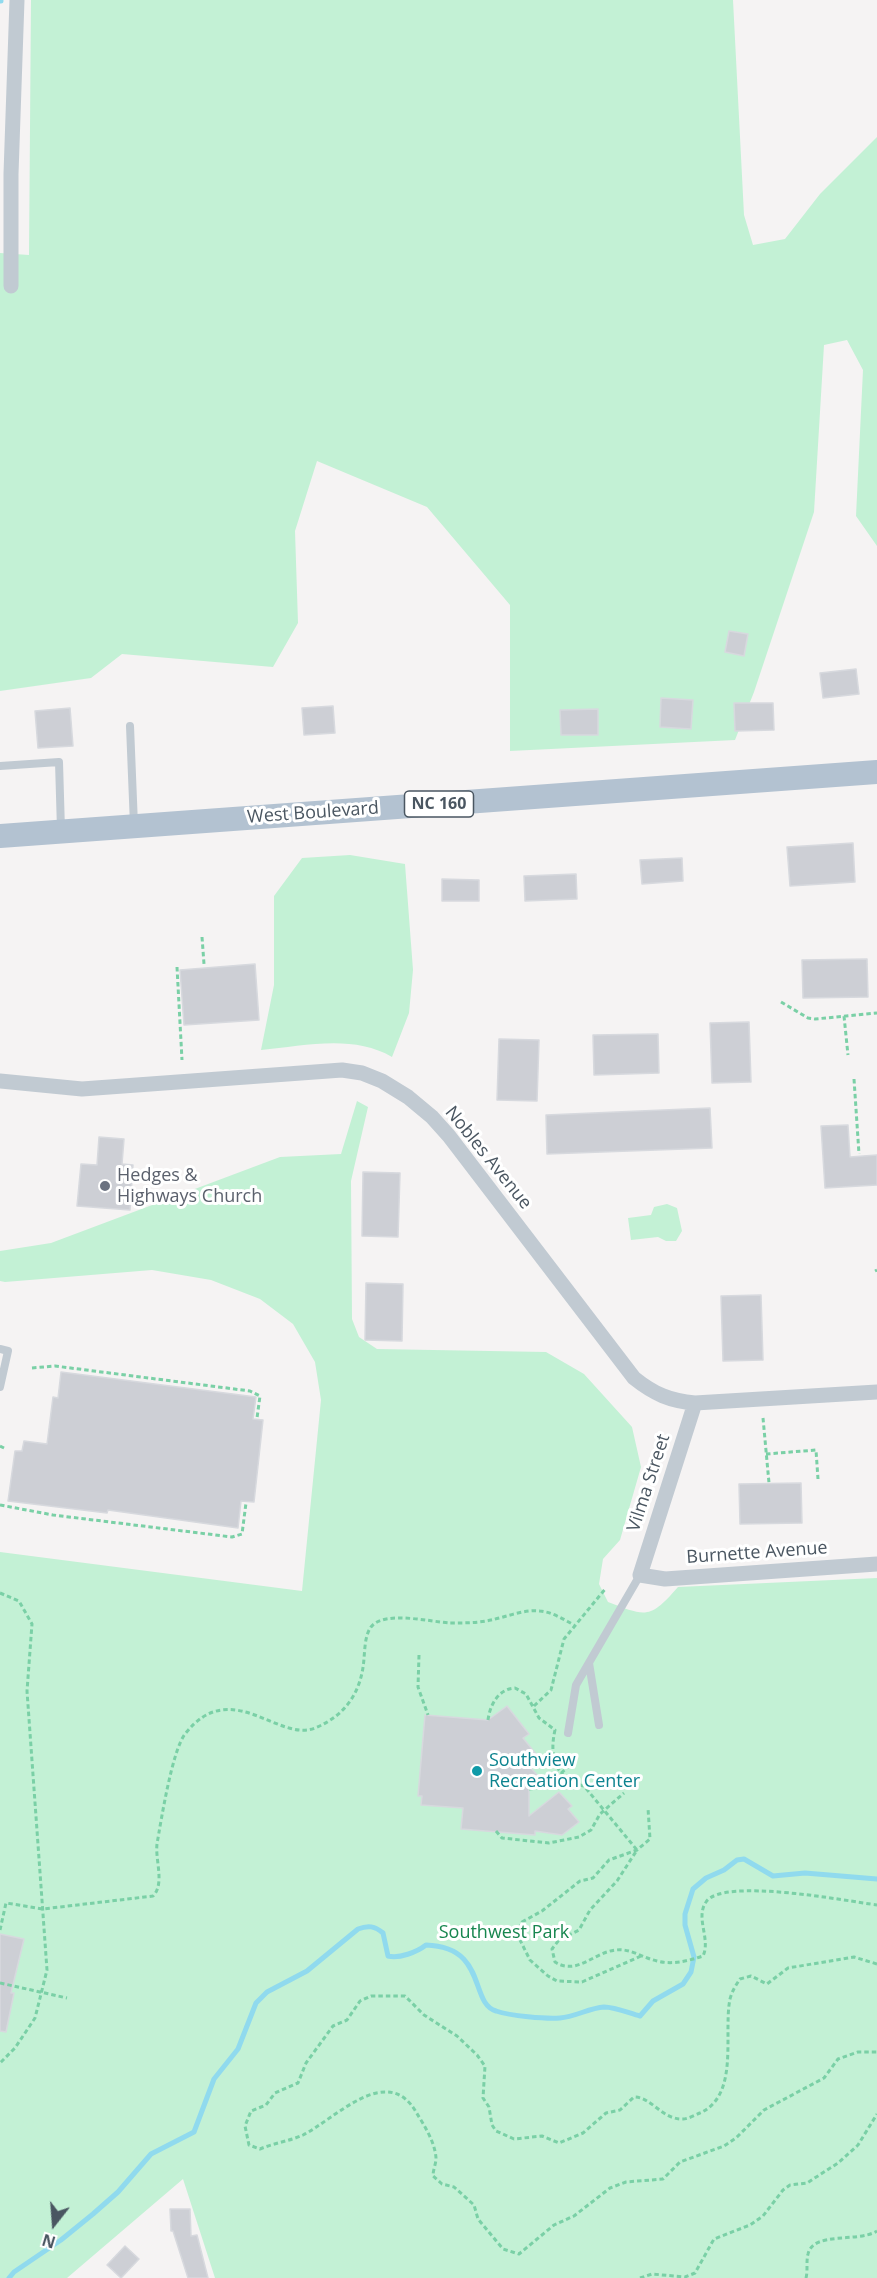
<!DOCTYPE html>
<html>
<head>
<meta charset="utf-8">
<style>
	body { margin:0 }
	#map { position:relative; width:877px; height:2278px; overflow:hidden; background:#f5f3f3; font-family:"Open Sans",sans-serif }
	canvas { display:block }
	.north { position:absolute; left:24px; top:2194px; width:60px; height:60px; -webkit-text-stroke:4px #fff; paint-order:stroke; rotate:197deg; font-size:16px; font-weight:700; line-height:24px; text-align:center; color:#4a5661 }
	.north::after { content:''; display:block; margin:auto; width:21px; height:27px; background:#4a5661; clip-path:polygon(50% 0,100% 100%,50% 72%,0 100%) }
</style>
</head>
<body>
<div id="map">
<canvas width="877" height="2278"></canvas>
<div class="north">N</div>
</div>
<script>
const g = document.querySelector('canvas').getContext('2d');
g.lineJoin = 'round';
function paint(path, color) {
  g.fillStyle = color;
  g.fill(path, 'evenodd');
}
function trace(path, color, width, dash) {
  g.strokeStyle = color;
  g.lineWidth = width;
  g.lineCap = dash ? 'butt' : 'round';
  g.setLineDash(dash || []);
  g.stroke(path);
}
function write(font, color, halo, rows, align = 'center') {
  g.font = font + ' "Open Sans",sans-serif';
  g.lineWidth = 6;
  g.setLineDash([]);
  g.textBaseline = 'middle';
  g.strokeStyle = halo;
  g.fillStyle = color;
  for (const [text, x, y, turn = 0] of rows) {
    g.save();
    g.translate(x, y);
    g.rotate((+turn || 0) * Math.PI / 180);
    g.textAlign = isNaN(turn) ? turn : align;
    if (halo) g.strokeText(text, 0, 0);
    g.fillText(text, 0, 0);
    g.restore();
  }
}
paint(new Path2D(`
	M31 0H733L744 215 753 245 785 239 820 194 877 137V546L856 516 863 370 847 340 824 345 814 512 754 692 735 740 510 751V605L427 507 317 461 295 531 298 623 273 667 122 654 91 678 0 691V253L29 255Z
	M350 855 405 864 413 970 409 1013 392 1057C353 1034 304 1046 261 1050L274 985V896L302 858Z
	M357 1101 368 1107 351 1181 352 1319 359 1337 377 1349 546 1352 584 1374 632 1427 641 1467 620 1540 603 1559 599 1584 608 1602C647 1617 650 1619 678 1587L877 1578V2278H215L183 2179 67 2278H0V1552L302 1591 321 1400 315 1362 293 1324 260 1299 211 1280 152 1270 5 1282 0 1281V1251L51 1243 280 1157 341 1154Z
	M667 1204 677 1208 682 1231 676 1241H666L658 1237 631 1240 628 1218 651 1215 654 1207Z`), '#c3f1d5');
trace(new Path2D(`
	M0 1H1
	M9 2278 14 2272 61 2240 93 2214 118 2192 151 2154 194 2132 214 2079 238 2049 256 2003 267 1992 307 1971 358 1929C368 1925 375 1926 383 1933L388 1956C399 1959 417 1952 426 1945 488 1947 469 2003 496 2011 511 2016 545 2019 560 2018 575 2017 589 2008 604 2007 615 2007 629 2013 640 2016L653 2001 683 1984 691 1972 694 1957 685 1925V1914L693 1889 706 1878 724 1870 737 1860 744 1859 773 1876 805 1873 877 1879`), '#90daee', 5);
const building = new Path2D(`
	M729 631 748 634 744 656 725 652Z
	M856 669 859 694 823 698 820 673Z
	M661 698 693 700 691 729 660 727Z
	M734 703H773L774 730 735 731Z
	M333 706 335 733 304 735 302 708Z
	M70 708 73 746 38 748 35 711Z
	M598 709V735H561L560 710Z
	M853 843 855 882 790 886 787 847Z
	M682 858 683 881 642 884 640 860Z
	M576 874 577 899 525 901 524 876Z
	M442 879 479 880V901H442Z
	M867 959 868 997 803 998 802 960Z
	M255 964 259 1020 184 1025 180 970Z
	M749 1022 751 1082 712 1083 710 1023Z
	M658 1034 659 1073 594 1075 593 1035Z
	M499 1039 539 1040 537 1101 497 1100Z
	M710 1108 712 1148 547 1154 546 1115Z
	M848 1125 850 1157 877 1155V1185L825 1188 821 1126Z
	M99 1137 124 1139 122 1164 133 1165 130 1210 77 1206 81 1164 97 1165Z
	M363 1172 400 1173 398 1237 362 1236Z
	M366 1283 403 1284 402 1341 365 1340Z
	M761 1295 763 1360 723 1361 721 1296Z
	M61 1372 256 1397 253 1419 263 1420 254 1502 241 1501 238 1528 108 1510 107 1513 8 1501 15 1451H22L24 1441 47 1444 53 1397 58 1398Z
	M801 1483 802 1523 740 1524 739 1484Z
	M507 1706 529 1734 523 1738 540 1759 530 1767 537 1775 529 1782V1816L559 1792 572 1806 568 1809 579 1822 562 1835 535 1831V1835L461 1829 463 1808 421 1805 422 1796H418L425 1715 488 1720Z
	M0 1934 24 1939 11 1993H14L6 2032 0 2031Z
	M170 2209H190L191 2236 197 2235 208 2278H188L173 2231H171Z
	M125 2246 139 2259 121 2278 107 2265Z`);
paint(building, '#cdcfd5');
trace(building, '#d7d9de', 1.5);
trace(new Path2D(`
	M202 937 204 964
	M177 967 182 1060
	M781 1002 808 1018 815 1019 877 1013
	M844 1016 848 1055
	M854 1079 859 1154
	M875 1271 877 1270
	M32 1368 55 1366 250 1391 260 1396 257 1418
	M763 1418 769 1483
	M0 1446 6 1449
	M766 1454 816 1450 818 1479
	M0 1505 53 1515 232 1537 242 1534 246 1503
	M0 1593 19 1601 32 1624 27 1691 47 1970 35 2018 15 2048 0 2063
	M419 1655 418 1687 428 1715
	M534 1706 551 1690 564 1639 606 1588
	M488 1720C490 1705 498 1689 515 1688L526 1694 539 1718 555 1730C549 1756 555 1779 584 1786L637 1850 617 1881 590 1910 579 1930 559 1940 552 1949 555 1962C577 1976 594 1952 616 1950 630 1948 643 1958 657 1961 672 1965 688 1961 703 1956 711 1939 695 1918 706 1902 722 1877 847 1901 877 1905
	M529 1789 546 1787 569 1766
	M496 1831 502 1838 549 1843 579 1837 591 1830 600 1814 624 1793
	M0 1930 6 1903 43 1909 153 1896C165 1884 155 1860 157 1844 161 1821 172 1751 185 1734 231 1675 278 1743 315 1728 347 1715 362 1690 364 1658 365 1648 365 1635 371 1627 384 1610 431 1622 450 1623 464 1623 478 1623 491 1620 506 1617 525 1609 540 1611 552 1612 563 1619 574 1625
	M641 1956 582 1982 557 1981 548 1976 530 1960 519 1938V1928L522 1922 542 1911 580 1881 593 1878 609 1860 637 1850 650 1839 648 1808
	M877 1964 854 1957 788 1968 767 1984 751 1976 740 1979C736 1985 732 1991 730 1999 723 2033 740 2095 700 2113 695 2115 688 2119 683 2119 662 2120 652 2097 634 2097L620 2110 606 2113 583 2133 559 2143 542 2136 514 2139 496 2131 492 2125 489 2107 483 2098 485 2066 477 2055 457 2036 424 2015 405 1996H371L360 2001 347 2020 333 2026 306 2063 298 2083 275 2093 266 2105 251 2111 245 2126 249 2145 260 2149C274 2143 290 2141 303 2135 335 2119 387 2062 416 2112 424 2125 435 2142 436 2158 436 2164 433 2170 433 2176L442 2184 454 2187 474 2205 478 2219 503 2249 519 2254 554 2225 574 2216 610 2188 626 2182 663 2179 680 2162 724 2146 736 2138 764 2110 824 2078 838 2059 858 2052H877
	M0 1983 67 1998
	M640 2278 652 2274 685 2277 695 2273 714 2239 750 2225 763 2216 783 2190 790 2185 807 2183 838 2163 858 2145 877 2114
	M806 2278C808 2270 806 2262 808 2254 813 2231 858 2243 877 2231`), '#7ad0a6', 3, [4.5, 3]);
trace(new Path2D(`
	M130 726 134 825
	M0 766 59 762 61 830
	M0 1349 8 1351 0 1387
	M589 1663 599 1725
	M568 1733 576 1685 640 1575`), '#c1cad2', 8);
trace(new Path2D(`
	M11 286V174L17 0
	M0 1081 82 1089 342 1070 362 1073 382 1081 408 1097 432 1117 449 1136 634 1378C654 1394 670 1401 695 1403L877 1392
	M695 1403 640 1575 665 1579 877 1564`), '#c1cad2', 15);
trace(new Path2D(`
	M0 836 877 772`), '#b3c2d1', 24);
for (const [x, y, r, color] of [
	[105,1186,6,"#6b7280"],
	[477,1771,6,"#0f9aa8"]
]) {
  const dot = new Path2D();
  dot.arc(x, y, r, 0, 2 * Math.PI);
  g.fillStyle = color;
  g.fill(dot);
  trace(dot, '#fff', 2);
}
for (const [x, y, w] of [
	[439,804,69]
]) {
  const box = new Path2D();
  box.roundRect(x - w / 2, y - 13, w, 26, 4.5);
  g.fillStyle = '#fff';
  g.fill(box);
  trace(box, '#4a5661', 1.5);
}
write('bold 16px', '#4a5661', null, [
	["NC 160",439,804]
]);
write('18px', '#4a5661', '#fff', [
	["West Boulevard",313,813,-4],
	["Nobles Avenue",488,1158,51],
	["Vilma Street",649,1483,-72],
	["Burnette Avenue",757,1553,-4]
]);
write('18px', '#5b616d', '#fff', [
	["Hedges &",117,1176],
	["Highways Church",117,1197]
], 'left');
write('18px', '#0d838f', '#fff', [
	["Southview",489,1761],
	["Recreation Center",489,1782]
], 'left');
write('18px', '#17864f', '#fff', [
	["Southwest Park",504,1933]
]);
</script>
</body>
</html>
